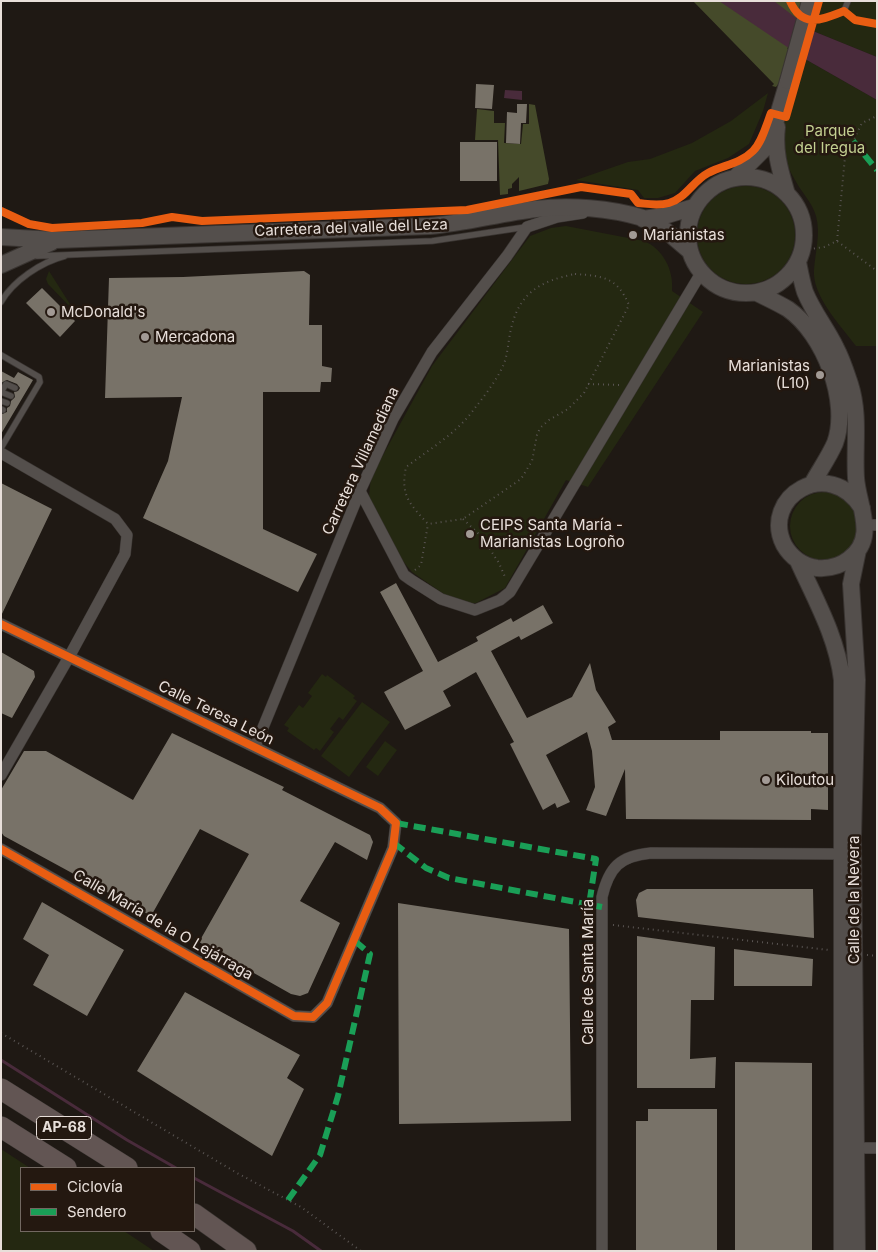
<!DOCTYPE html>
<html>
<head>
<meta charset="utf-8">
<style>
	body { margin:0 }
	#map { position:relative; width:878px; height:1252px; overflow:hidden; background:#1f1914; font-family:Inter,sans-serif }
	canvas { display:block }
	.frame { position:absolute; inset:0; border:2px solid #e8dfda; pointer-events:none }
	.legend { position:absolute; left:20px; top:1167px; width:175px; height:65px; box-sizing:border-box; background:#241810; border:1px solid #726861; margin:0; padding:6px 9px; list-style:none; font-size:15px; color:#e8dfda }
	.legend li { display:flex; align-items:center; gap:10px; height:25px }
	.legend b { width:25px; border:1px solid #726861 }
</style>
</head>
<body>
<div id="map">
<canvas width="878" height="1252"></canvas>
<div class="frame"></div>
<ul class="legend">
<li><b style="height:6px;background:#e95d12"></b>Ciclovía</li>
<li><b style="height:6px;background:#1a9f57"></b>Sendero</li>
</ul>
</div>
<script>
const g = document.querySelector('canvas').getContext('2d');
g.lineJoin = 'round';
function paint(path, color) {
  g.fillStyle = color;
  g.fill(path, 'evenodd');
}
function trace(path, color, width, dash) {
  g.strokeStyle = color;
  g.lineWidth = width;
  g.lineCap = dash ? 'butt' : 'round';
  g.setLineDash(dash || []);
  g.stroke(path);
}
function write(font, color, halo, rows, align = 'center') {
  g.font = font + ' Inter,sans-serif';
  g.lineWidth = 5;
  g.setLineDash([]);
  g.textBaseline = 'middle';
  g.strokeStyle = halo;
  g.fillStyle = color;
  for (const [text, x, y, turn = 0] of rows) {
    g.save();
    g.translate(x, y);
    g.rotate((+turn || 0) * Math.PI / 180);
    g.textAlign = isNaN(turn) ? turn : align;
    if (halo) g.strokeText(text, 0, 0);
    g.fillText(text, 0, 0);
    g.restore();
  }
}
paint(new Path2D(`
	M804 1H842L849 6 852 1H877V57L813 31 805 59 877 100V346H856C841 326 812 296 814 270 815 252 821 234 816 216 812 202 802 193 795 180 784 162 782 145 785 125L771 122 787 48Z
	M768 93 763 111 749 144 728 158 695 171 675 193 658 198H644L638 190 576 180 628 162 650 159 692 143 731 121Z
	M697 235a49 49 0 1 1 98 0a49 49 0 1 1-98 0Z
	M566 226 644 241C663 249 674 270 672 291L703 312 588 487 566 480 505 588 476 603H462L451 599 412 572 397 554 369 496 371 477 432 366 530 236 551 228Z
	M49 271 75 312 48 284 46 279Z
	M790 526a34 34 0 1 1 68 0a34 34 0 1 1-68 0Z
	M322 674 326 677 327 675 355 696 353 698 357 701 343 720 339 717 330 729 334 732 320 751 316 748 314 750 287 731 289 728 284 725 299 705 303 708 312 696 308 693Z
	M362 702 390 722 349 777 321 756Z
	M385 741 397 750 378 776 366 767Z
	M1 1149 30 1168H21V1231H124L154 1251H1Z`), '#242811');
paint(new Path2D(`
	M693 1H804L793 46 787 48 792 54 782 79 776 87 772 86 774 84Z
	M529 104 535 105 549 179 548 184 519 191V177L512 184V188L508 189V194L500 195 498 140H475L477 109 494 111V123H505L504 143 521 144 523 124H529Z`), '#454a2a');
paint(new Path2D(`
	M719 1H774L813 31 877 57V100L805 59Z
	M505 90 522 91V100L504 98Z`), '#492b3b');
trace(new Path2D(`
	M1 1060 127 1140 176 1168
	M194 1178 293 1231 321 1251`), '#492b3b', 3);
paint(new Path2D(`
	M476 84 494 85 492 109 475 108Z
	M517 104H527L526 123H521L520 144 506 143 507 112 517 113Z
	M460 142H497V181H460Z
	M304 271 310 275 309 325H322V366L332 368 331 382H321L320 392H263V529L317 554 298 592 143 518 168 461 182 397 105 398 109 278 183 277Z
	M42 288 75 321 60 337 26 303Z
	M1 371 14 378 18 372 33 380 1 434V414L7 412V408L10 406 11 401 15 397 14 392 18 391 20 388 17 384 7 380 1 383Z
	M1 483 52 509 1 616Z
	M396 583 438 662 478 641 476 637 511 618 513 622 543 605 553 623 521 640 519 636 491 651 527 718 572 697 590 663 596 690 616 722 608 727 612 740H720V731H811V733H828V810L811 809V820L626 819 625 769 606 816 586 810 595 787 592 751 587 732 546 755 570 802 557 808 555 803 543 810 510 744 514 742 476 672 443 691 451 706 405 730 384 692 423 671 380 592Z
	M1 652 34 671 35 677 12 718 1 713Z
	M172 733 284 787 282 790 370 835 373 842 367 860 335 842 300 901 340 923 308 993 300 996 291 994 199 942 249 854 200 829 151 916 4 836 1 832V790L24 751H46L133 800Z
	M647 889H813L814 938 638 917 636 900 639 893Z
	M42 902 124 950 87 1016 33 985 49 955 23 939Z
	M398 903 569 929 571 1121 399 1124Z
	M637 936 715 947 714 1000H691L690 1059 716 1057 715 1088H637Z
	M734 949 813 959 812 986H734Z
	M185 992 300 1055 287 1078 304 1089 272 1156 137 1071Z
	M735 1062 812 1063V1251H735Z
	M648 1109H717V1251H636V1121H648Z`), '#787268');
const lane = new Path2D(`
	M844 11 848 1
	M37 256 432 241 526 227
	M1 302C13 281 41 262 65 256
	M1 355 39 377 40 382 1 448
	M1 392 6 384 15 388
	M1 392 11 396
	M1 401 7 403
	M1 409 3 410`);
const street = new Path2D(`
	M1 453 115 519 127 535 125 554 69 657 1 775
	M360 491 404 575 411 580 441 599 475 610 500 600 510 592 701 273
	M865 525H877
	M1 624 380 808 396 823 393 848 327 1003 313 1017 294 1016 1 849
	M255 747 360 491 393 419 432 352 507 256 527 227 557 217 583 213
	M857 1148H877
	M602 1251V897C609 867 620 856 651 853L841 854`);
const secondary = new Path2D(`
	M777 127C774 152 780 170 787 194
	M688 235a58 58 0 1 1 116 0a58 58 0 1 1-116 0Z
	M736 177 763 150 778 115 788 81
	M643 219 664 216 694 207
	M1 237 56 240 430 226C466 223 501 213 536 209 570 205 610 208 643 218 661 224 675 239 690 251
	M798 262C800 272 802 283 805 292 813 312 827 329 836 348 842 359 846 372 850 384 860 415 854 446 856 478 858 506 878 538 849 559 840 566 829 569 817 568 803 566 791 557 784 545 760 497 829 455 862 508
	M1 265 52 242
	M757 293C767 298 778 303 788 309 824 334 850 402 835 443 829 457 819 471 812 484
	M798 561C815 599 837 637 842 680V1251
	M857 1251 853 837 857 680 851 584 858 550`);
const highway = new Path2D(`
	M1 1089 127 1168
	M1 1127 66 1168
	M194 1214 246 1251
	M161 1231 190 1251`);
trace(lane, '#393431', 7);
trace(street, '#393431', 12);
trace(secondary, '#393431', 18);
trace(highway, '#393431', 22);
trace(new Path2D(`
	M850 16 855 20 877 24
	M837 241 845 157 862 123 877 116
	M804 250 824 247 837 241 877 271
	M575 274C603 276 617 277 629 305L584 393 568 409 549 420 540 428 537 435 532 461 521 479 463 519 428 524C410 504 400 496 406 467 430 449 457 433 475 408 485 395 496 381 503 366 508 355 508 341 511 329 519 293 540 281 575 274Z
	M588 384 621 385
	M463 519 481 536 499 563 505 577
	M415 570 421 565 428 524
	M613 925 829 950
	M867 955 877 956
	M1 1033 237 1173 301 1207 361 1251`), '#595452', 2, [1, 4]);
trace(lane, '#544f4c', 5.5);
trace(street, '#544f4c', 11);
trace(secondary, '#544f4c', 16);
trace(highway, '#625553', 21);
const secondaryBridge = new Path2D(`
	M788 81 810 1`);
trace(secondaryBridge, '#393431', 18, []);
trace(secondaryBridge, '#544f4c', 16);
trace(new Path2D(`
	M853 141 877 170
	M396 823 596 859 589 905
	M394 843 426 868 449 878 602 907
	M288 1200 320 1155 338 1096 370 954 354 940`), '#1a9f57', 6, [12, 6]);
trace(new Path2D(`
	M790 1C802 29 821 20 844 11L855 20 877 24
	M1 211 29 224 52 228 142 223 172 217 202 221 467 210 581 187 631 194 638 203C649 204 658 206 669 203 686 198 693 181 708 173 723 165 740 164 753 151 762 142 766 126 771 113L786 117 819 1
	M1 624 380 808 396 823 393 848 327 1003 313 1017 294 1016 1 849`), '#e95d12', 8);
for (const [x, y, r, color] of [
	[633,235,5,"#a29a95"],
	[51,312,5,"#a29a95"],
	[145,337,5,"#a29a95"],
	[820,375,5,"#a29a95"],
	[470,534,5,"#a29a95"],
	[766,780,5,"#a29a95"]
]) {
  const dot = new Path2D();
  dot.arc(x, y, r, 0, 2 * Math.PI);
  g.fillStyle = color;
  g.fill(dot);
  trace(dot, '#241810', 2);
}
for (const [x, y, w] of [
	[64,1128,55]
]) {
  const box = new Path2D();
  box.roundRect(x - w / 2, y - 11.5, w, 23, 4);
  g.fillStyle = '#241810';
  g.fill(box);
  trace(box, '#e8dfda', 1);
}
write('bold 14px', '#e8dfda', null, [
	["AP-68",64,1128]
]);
write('15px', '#c3d091', '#241810', [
	["Parque",830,131],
	["del Iregua",830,148]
]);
write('15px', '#e8dfda', '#241810', [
	["Carretera del valle del Leza",351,228,-2],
	["Carretera Villamediana",361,461,-65],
	["Calle Teresa León",216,713,26],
	["Calle de la Nevera",854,900,-90],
	["Calle María de la O Lejárraga",163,925,30],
	["Calle de Santa María",588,972,-90]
]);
write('15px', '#e8dfda', '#241810', [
	["Marianistas",643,235],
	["McDonald's",61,312],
	["Mercadona",155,337],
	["Marianistas",810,366,"right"],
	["(L10)",810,383,"right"],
	["CEIPS Santa María -",480,525],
	["Marianistas Logroño",480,542],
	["Kiloutou",776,780]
], 'left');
</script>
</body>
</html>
